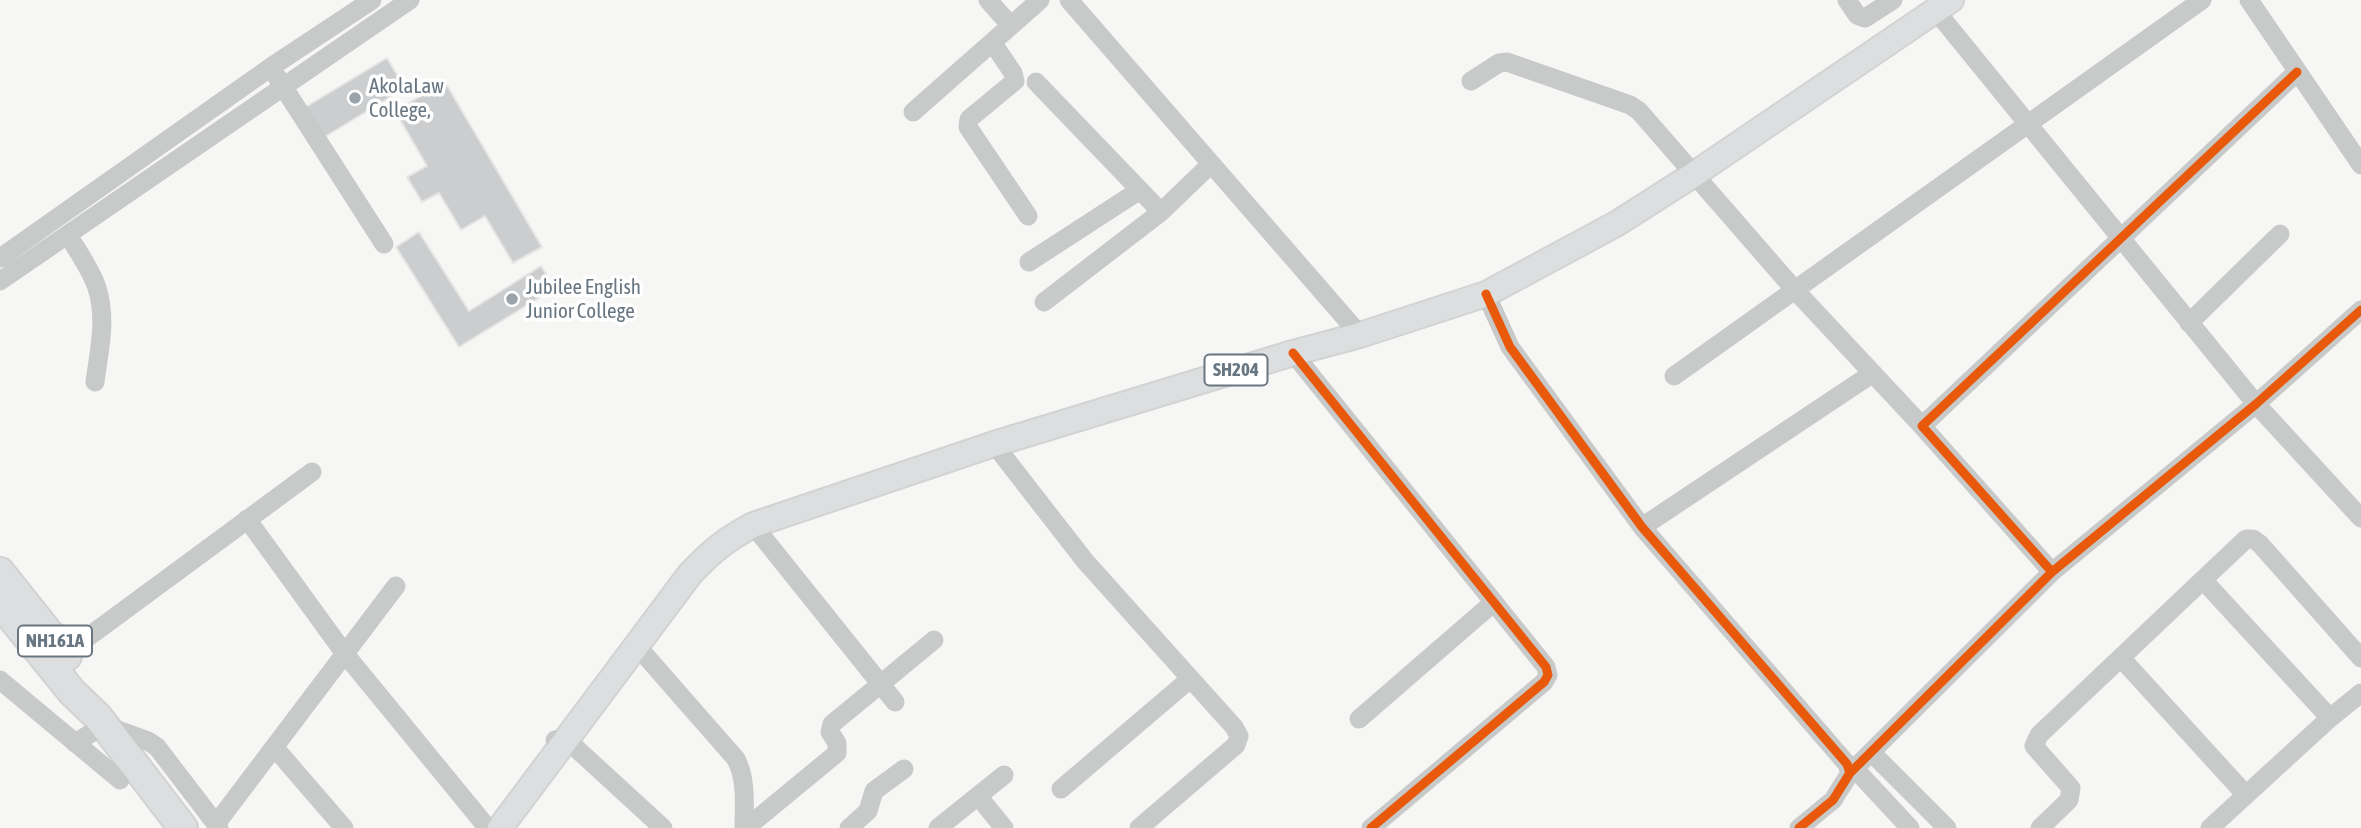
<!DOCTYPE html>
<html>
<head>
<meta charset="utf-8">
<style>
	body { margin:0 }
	canvas { display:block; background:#f6f6f5 }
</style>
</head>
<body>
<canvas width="2361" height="828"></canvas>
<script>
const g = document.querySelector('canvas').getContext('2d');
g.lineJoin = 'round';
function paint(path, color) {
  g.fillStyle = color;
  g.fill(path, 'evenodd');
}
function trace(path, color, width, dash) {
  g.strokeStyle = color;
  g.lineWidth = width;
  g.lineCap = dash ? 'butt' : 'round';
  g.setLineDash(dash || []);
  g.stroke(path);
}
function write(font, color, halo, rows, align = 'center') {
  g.font = font + ' "Asap Condensed",sans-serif';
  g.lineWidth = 7;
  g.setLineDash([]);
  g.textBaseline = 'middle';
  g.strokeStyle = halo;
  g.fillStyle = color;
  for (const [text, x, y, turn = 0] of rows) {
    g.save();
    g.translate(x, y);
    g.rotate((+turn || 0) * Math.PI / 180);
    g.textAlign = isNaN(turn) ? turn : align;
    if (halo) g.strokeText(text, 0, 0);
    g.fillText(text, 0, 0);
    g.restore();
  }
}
const building = new Path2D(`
	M387 58 405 88 323 138 304 108Z
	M445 82 542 247 513 263 485 216 461 230 439 193 422 202 407 177 427 166 395 111Z
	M419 232 469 311 541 266 555 288 459 347 396 247Z`);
paint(building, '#cccdce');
trace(building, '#e5e5e4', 2);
const major = new Path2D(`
	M500 828 690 574C713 550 724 541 753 525L994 444 1293 353 1360 335 1486 294 1616 224 1693 175 1951 0`);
const highway = new Path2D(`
	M0 572 67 656
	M0 603 72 692 98 717 183 828`);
trace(major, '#d2d3d3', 28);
trace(highway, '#d1d2d2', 32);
trace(new Path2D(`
	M988 0 1011 26
	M1069 0 1360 335
	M1847 0 1857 15 1865 18 1893 0
	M2249 0 2361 165
	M1936 11 2256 404 2361 518
	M992 42 1013 73 1015 81 969 119 968 127 1028 216
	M277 77 384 244
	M1471 81 1499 63 1507 62 1630 105 1639 111 1794 289 1922 426
	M1036 82 1161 212
	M913 112 1040 0
	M68 235C78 252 91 269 97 288 107 319 99 351 95 382
	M0 258 271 67 372 0
	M1029 262 1140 190
	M0 281 410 0
	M1486 294 1510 347 1642 527 1847 764 1850 773 1833 800 1799 828
	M1044 302 1161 212 1211 164
	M2189 323 2280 234
	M1293 353 1546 667 1548 675 1544 682 1371 828
	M1674 376 2202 0
	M994 444 1085 561 1234 727 1239 736 1236 745 1139 828
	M247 519 345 654 486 826
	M753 525 895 702
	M1642 527 1873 373
	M2052 572 1922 426 2297 72
	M2203 580 2330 718
	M637 646 736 759C747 780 744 805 744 828
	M65 654 312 472
	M2121 658 2246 795
	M0 680 120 780
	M1359 719 1494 602
	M555 740 566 739 663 828
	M75 743 104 725 148 741 157 747 219 828
	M275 748 344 828
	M1872 753 1947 828
	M1855 769 1910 828
	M1850 773 2052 572 2256 404 2361 310
	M1061 789 1190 679
	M978 796 1004 828
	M216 824 396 586
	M746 828 837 753V743L830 732 832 724 934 640
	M849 828 868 811 874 791 904 769
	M938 828 1004 775
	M2040 828 2069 800 2071 788 2034 746 2039 735 2246 539H2253L2260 544 2361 658
	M2210 828 2330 718 2361 693`), '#c8caca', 19);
trace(major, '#dddedf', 24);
trace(highway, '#dddedf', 28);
trace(new Path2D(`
	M1486 294 1510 347 1642 527 1847 764 1850 773 1833 800 1799 828
	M1293 353 1546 667 1548 675 1544 682 1371 828
	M2052 572 1922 426 2297 72
	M1850 773 2052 572 2256 404 2361 310`), '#e8590c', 9);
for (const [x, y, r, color] of [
	[355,98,7,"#9aa3aa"],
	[512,299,7,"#9aa3aa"]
]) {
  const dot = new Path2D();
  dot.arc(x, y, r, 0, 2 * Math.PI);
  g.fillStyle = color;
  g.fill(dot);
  trace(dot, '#fff', 2.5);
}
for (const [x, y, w] of [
	[1236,370,63],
	[55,641,74]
]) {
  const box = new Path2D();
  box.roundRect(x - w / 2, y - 15.5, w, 31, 5);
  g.fillStyle = '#fff';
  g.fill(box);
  trace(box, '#687682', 2);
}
write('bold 19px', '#687682', null, [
	["SH204",1236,370],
	["NH161A",55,641]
]);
write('21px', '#687682', '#fff', [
	["AkolaLaw",369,86],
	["College,",369,110],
	["Jubilee English",526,287],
	["Junior College",526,311]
], 'left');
</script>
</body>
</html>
